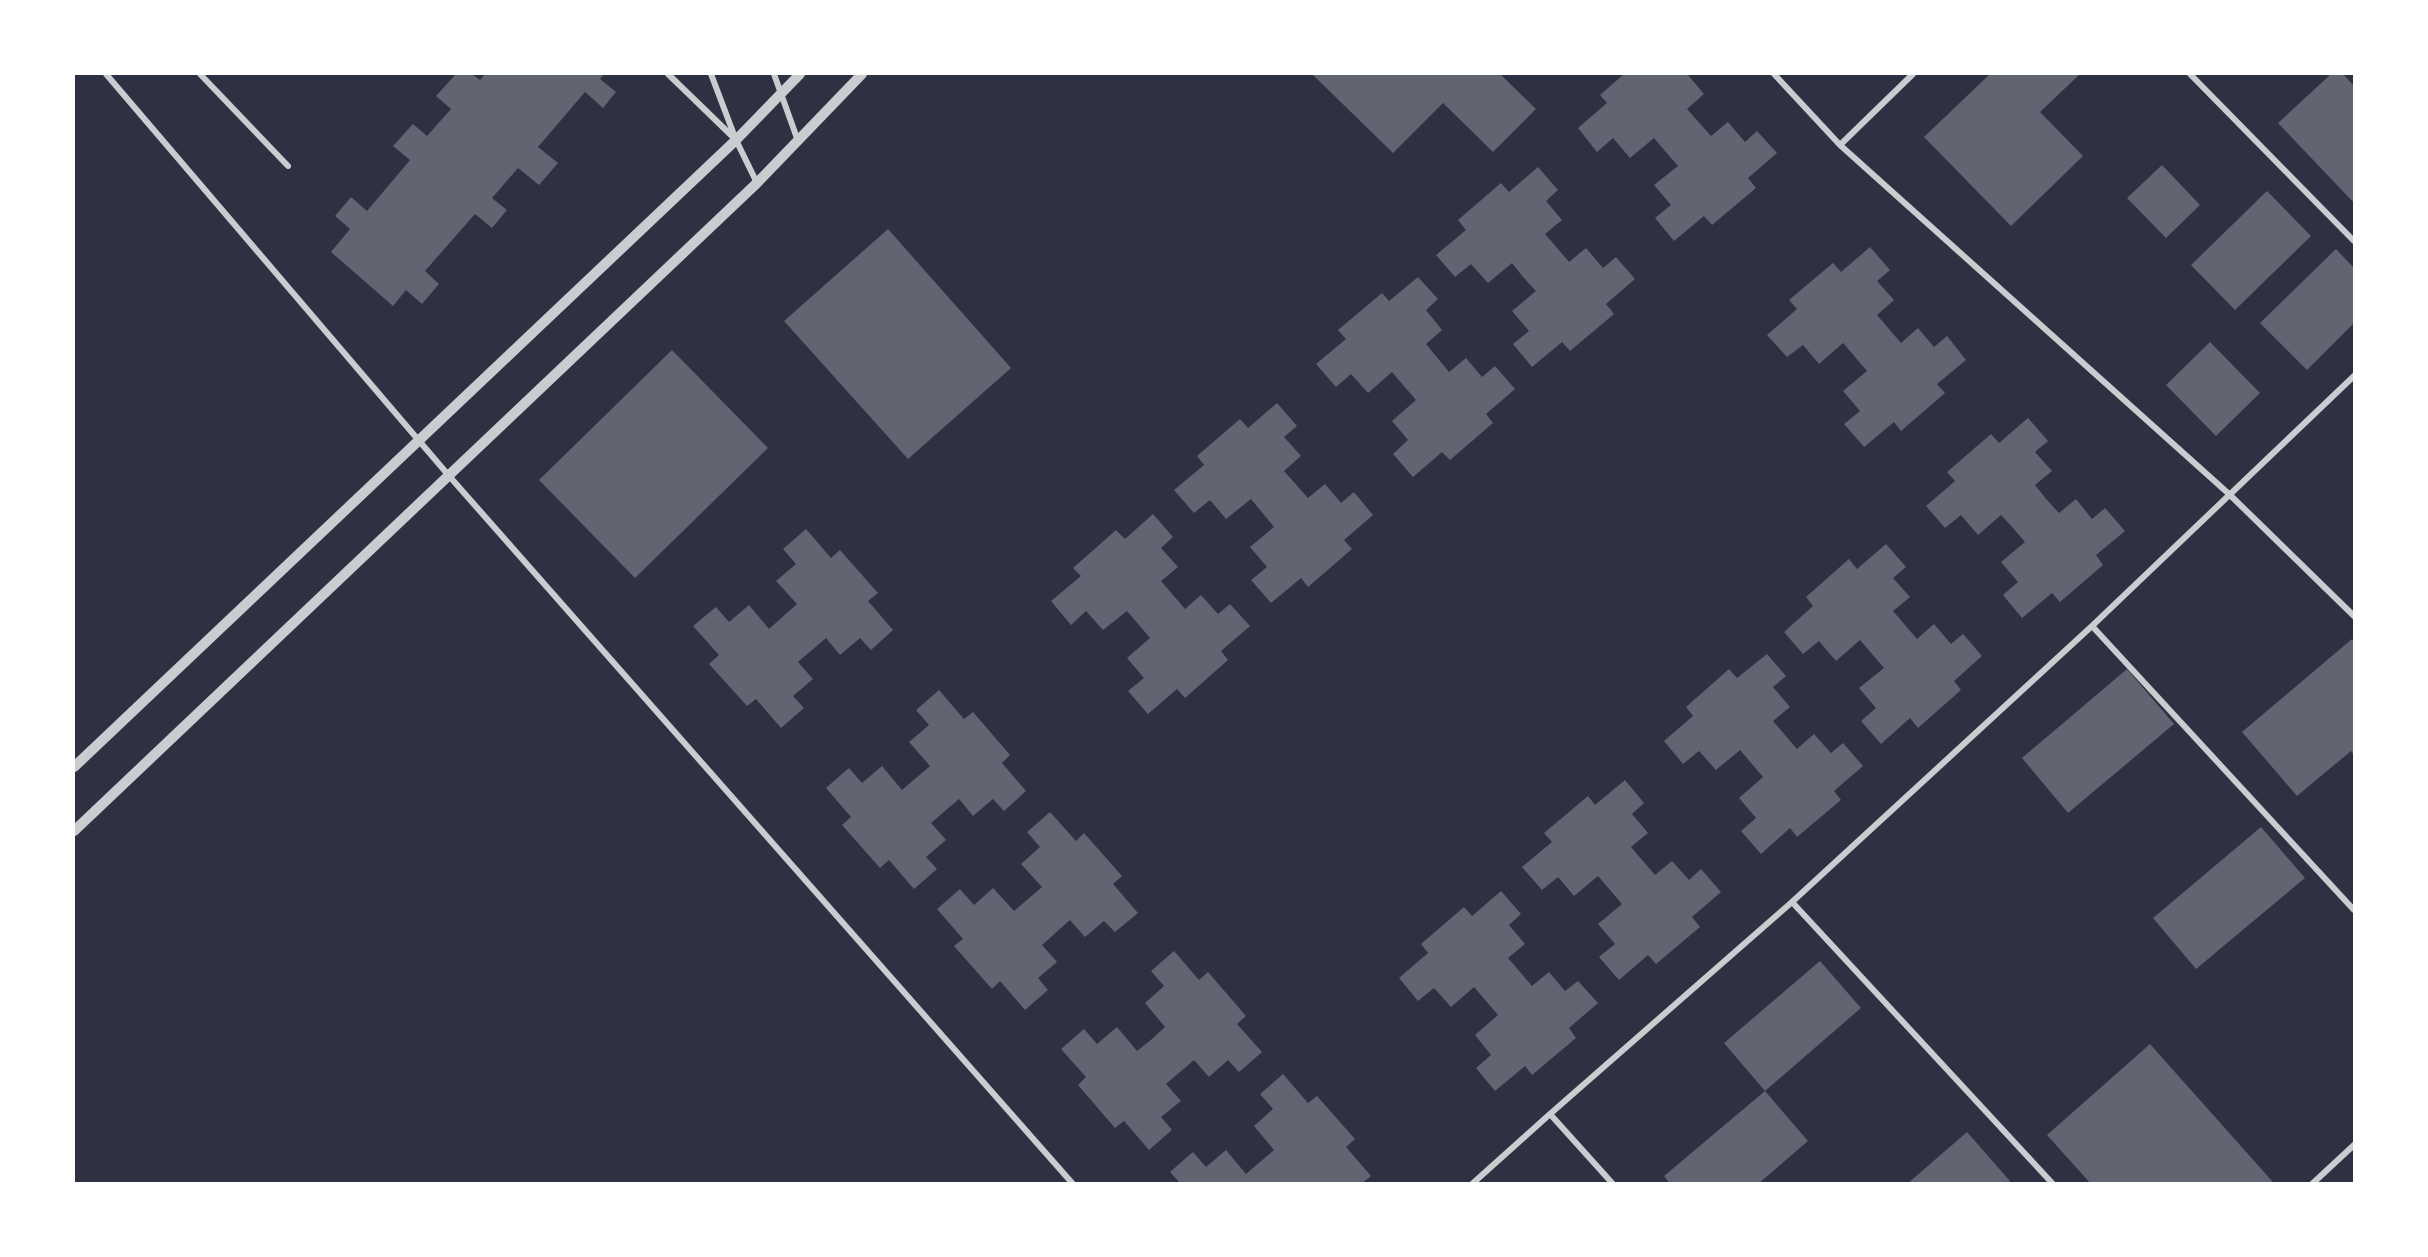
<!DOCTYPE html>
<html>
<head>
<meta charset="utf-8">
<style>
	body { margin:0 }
	#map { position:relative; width:2428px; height:1257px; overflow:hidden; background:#2d3142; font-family:"Noto Serif",serif }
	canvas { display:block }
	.frame { position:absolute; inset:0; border:75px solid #fff; pointer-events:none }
</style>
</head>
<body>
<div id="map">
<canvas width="2428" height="1257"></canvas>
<div class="frame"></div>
</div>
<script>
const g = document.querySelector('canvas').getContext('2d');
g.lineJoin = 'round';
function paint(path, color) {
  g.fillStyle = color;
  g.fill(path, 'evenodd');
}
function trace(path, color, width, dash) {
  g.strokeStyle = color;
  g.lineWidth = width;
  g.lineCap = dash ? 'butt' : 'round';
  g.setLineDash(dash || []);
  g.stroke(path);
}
paint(new Path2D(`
	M456 74H472L480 80 485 74H604L600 79 616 92 603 108 585 92 538 147 558 163 539 185 518 168 492 198 507 210 492 228 475 214 425 271 439 284 422 304 406 290 393 306 331 252 350 229 335 216 351 197 367 211 410 160 393 146 413 124 427 136 451 109 436 96Z
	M1312 74H1500L1536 109 1493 152 1443 103 1393 153Z
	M1624 74H1689L1688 75 1704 94 1687 109 1711 136 1728 122 1745 142 1757 131 1777 153 1748 178 1756 188 1712 225 1704 216 1674 241 1655 218 1671 205 1654 185 1678 166 1665 151 1654 138 1630 158 1613 138 1597 152 1578 128 1607 103 1600 95Z
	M1990 74H2080L2040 112 2083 156 2011 226 1924 137Z
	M2331 74H2343L2354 86V203L2278 123Z
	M2162 165 2200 205 2166 238 2127 198Z
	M1538 167 1558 190 1546 201 1562 220 1545 234 1558 249 1569 262 1586 248 1603 268 1616 257 1635 279 1606 304 1614 314 1570 351 1562 342 1532 367 1513 344 1529 331 1512 311 1536 291 1523 277 1512 263 1488 283 1471 264 1455 277 1436 255 1466 230 1458 220 1501 183 1509 192Z
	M2267 191 2311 236 2235 310 2191 265Z
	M888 229 1011 368 908 459 784 321Z
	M1870 247 1890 270 1877 281 1894 300 1877 315 1901 343 1918 328 1934 347 1947 336 1966 360 1937 384 1945 393 1901 431 1894 422 1864 447 1844 424 1860 411 1843 391 1867 371 1843 343 1819 364 1803 345 1787 357 1767 335 1797 309 1789 300 1833 263 1841 272Z
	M2336 249 2354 268V323L2307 370 2260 323Z
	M1418 277 1438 299 1426 310 1442 330 1426 344 1449 372 1466 358 1482 377 1495 366 1515 389 1486 414 1493 423 1450 460 1442 452 1413 477 1393 454 1408 440 1392 421 1416 400 1392 372 1368 393 1351 374 1336 387 1316 364 1346 339 1338 330 1382 293 1389 301Z
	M2210 342 2260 393 2216 436 2166 385Z
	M672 350 768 448 635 578 539 480Z
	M1277 403 1297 426 1284 437 1301 456 1284 471 1308 498 1325 484 1341 503 1354 492 1373 515 1344 540 1352 549 1308 587 1301 578 1271 603 1251 580 1267 567 1250 547 1274 527 1251 499 1226 519 1210 500 1194 513 1174 490 1204 465 1197 456 1240 419 1248 428Z
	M2028 418 2048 441 2035 452 2052 471 2035 485 2047 500 2059 513 2076 499 2092 519 2105 508 2125 531 2096 555 2103 565 2060 602 2052 593 2022 618 2003 595 2018 582 2001 562 2025 542 2013 528 2001 515 1978 535 1961 515 1945 528 1926 506 1955 481 1947 472 1991 434 1999 443Z
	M1153 514 1173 537 1161 548 1178 567 1161 581 1185 609 1201 595 1218 614 1230 604 1250 626 1221 651 1228 660 1185 698 1177 689 1148 714 1128 691 1144 678 1127 658 1150 638 1127 611 1103 630 1086 611 1071 625 1051 601 1081 576 1073 568 1116 530 1125 539Z
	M806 529 831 558 840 550 878 593 868 601 893 630 871 650 860 638 840 655 826 638 798 662 813 679 793 696 804 708 781 728 756 699 747 706 709 664 719 655 693 626 716 607 729 622 749 605 769 629 797 604 776 581 796 564 783 549Z
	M1886 544 1906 567 1893 578 1910 597 1893 611 1917 639 1934 624 1951 644 1963 634 1982 656 1954 681 1961 690 1918 728 1910 718 1881 744 1861 721 1876 708 1859 688 1884 668 1860 640 1836 661 1819 641 1803 654 1784 632 1813 606 1806 597 1849 559 1857 569Z
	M2352 639 2354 642V755L2351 751 2297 796 2242 732Z
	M1767 654 1786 676 1773 687 1790 707 1773 721 1797 749 1814 734 1831 753 1843 743 1863 766 1834 791 1841 800 1797 837 1790 828 1761 854 1741 831 1756 818 1739 798 1763 777 1740 750 1716 770 1699 751 1683 764 1664 741 1693 716 1686 707 1729 669 1737 678Z
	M2127 669 2174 724 2068 813 2022 758Z
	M939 690 964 719 973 712 1010 755 1002 763 1026 791 1004 811 993 799 973 816 959 799 931 823 946 840 926 857 937 869 914 889 889 860 880 868 842 825 851 817 826 788 849 768 862 783 882 766 902 790 930 766 909 742 929 725 916 710Z
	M1625 780 1644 803 1632 814 1648 833 1631 847 1655 875 1672 861 1689 880 1701 869 1721 892 1692 917 1700 927 1656 964 1648 955 1619 980 1599 957 1615 944 1598 924 1622 904 1598 876 1574 896 1558 877 1542 890 1522 867 1552 842 1544 833 1588 796 1595 805Z
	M1050 812 1076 841 1084 833 1122 876 1113 884 1138 913 1115 932 1104 921 1085 937 1070 920 1042 945 1057 962 1038 978 1048 990 1025 1010 1000 981 992 989 954 946 963 939 937 909 960 889 974 905 993 888 1014 911 1042 887 1021 864 1040 847 1027 832Z
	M2261 827 2305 878 2196 969 2153 918Z
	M1501 891 1521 914 1509 925 1525 944 1508 958 1532 986 1549 972 1565 991 1578 981 1598 1003 1569 1028 1576 1038 1532 1075 1525 1066 1495 1091 1476 1068 1491 1055 1475 1035 1498 1015 1474 987 1451 1007 1434 988 1418 1001 1399 978 1428 953 1421 944 1464 907 1472 916Z
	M1174 951 1199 980 1208 972 1246 1016 1237 1024 1262 1052 1239 1072 1228 1060 1209 1077 1194 1060 1166 1084 1181 1101 1161 1117 1172 1130 1149 1150 1124 1121 1115 1128 1078 1085 1086 1077 1061 1049 1084 1029 1097 1044 1117 1027 1137 1051 1152 1039 1165 1027 1145 1003 1164 986 1151 971Z
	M1820 961 1861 1008 1765 1091 1724 1043Z
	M2150 1044 2272 1181 2269 1184H2091L2047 1135Z
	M1283 1074 1308 1103 1317 1096 1355 1139 1346 1147 1371 1176 1361 1184H1181L1170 1172 1193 1152 1206 1167 1226 1150 1246 1174 1274 1150 1254 1126 1273 1109 1260 1094Z
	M1765 1091 1808 1141 1758 1184H1670L1664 1176Z
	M1967 1132 2010 1181 2007 1184H1907Z`), '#626471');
trace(new Path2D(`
	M106 74 450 477 1073 1184
	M200 74 288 166
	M668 74 733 137
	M711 74 736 140 757 183
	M774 74 798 141
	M1774 74 1840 145 2229 494 2354 616
	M2190 74 2354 241
	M1840 145 1913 74
	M2092 626 2354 910
	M1792 902 2053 1184
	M1550 1114 1792 902 2092 626 2354 376
	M1472 1184 1550 1114 1613 1184
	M2312 1184 2354 1145`), '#caccd0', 6);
trace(new Path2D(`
	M74 767 736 140 800 74
	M74 831 757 183 862 74`), '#caccd0', 10);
</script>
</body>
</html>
